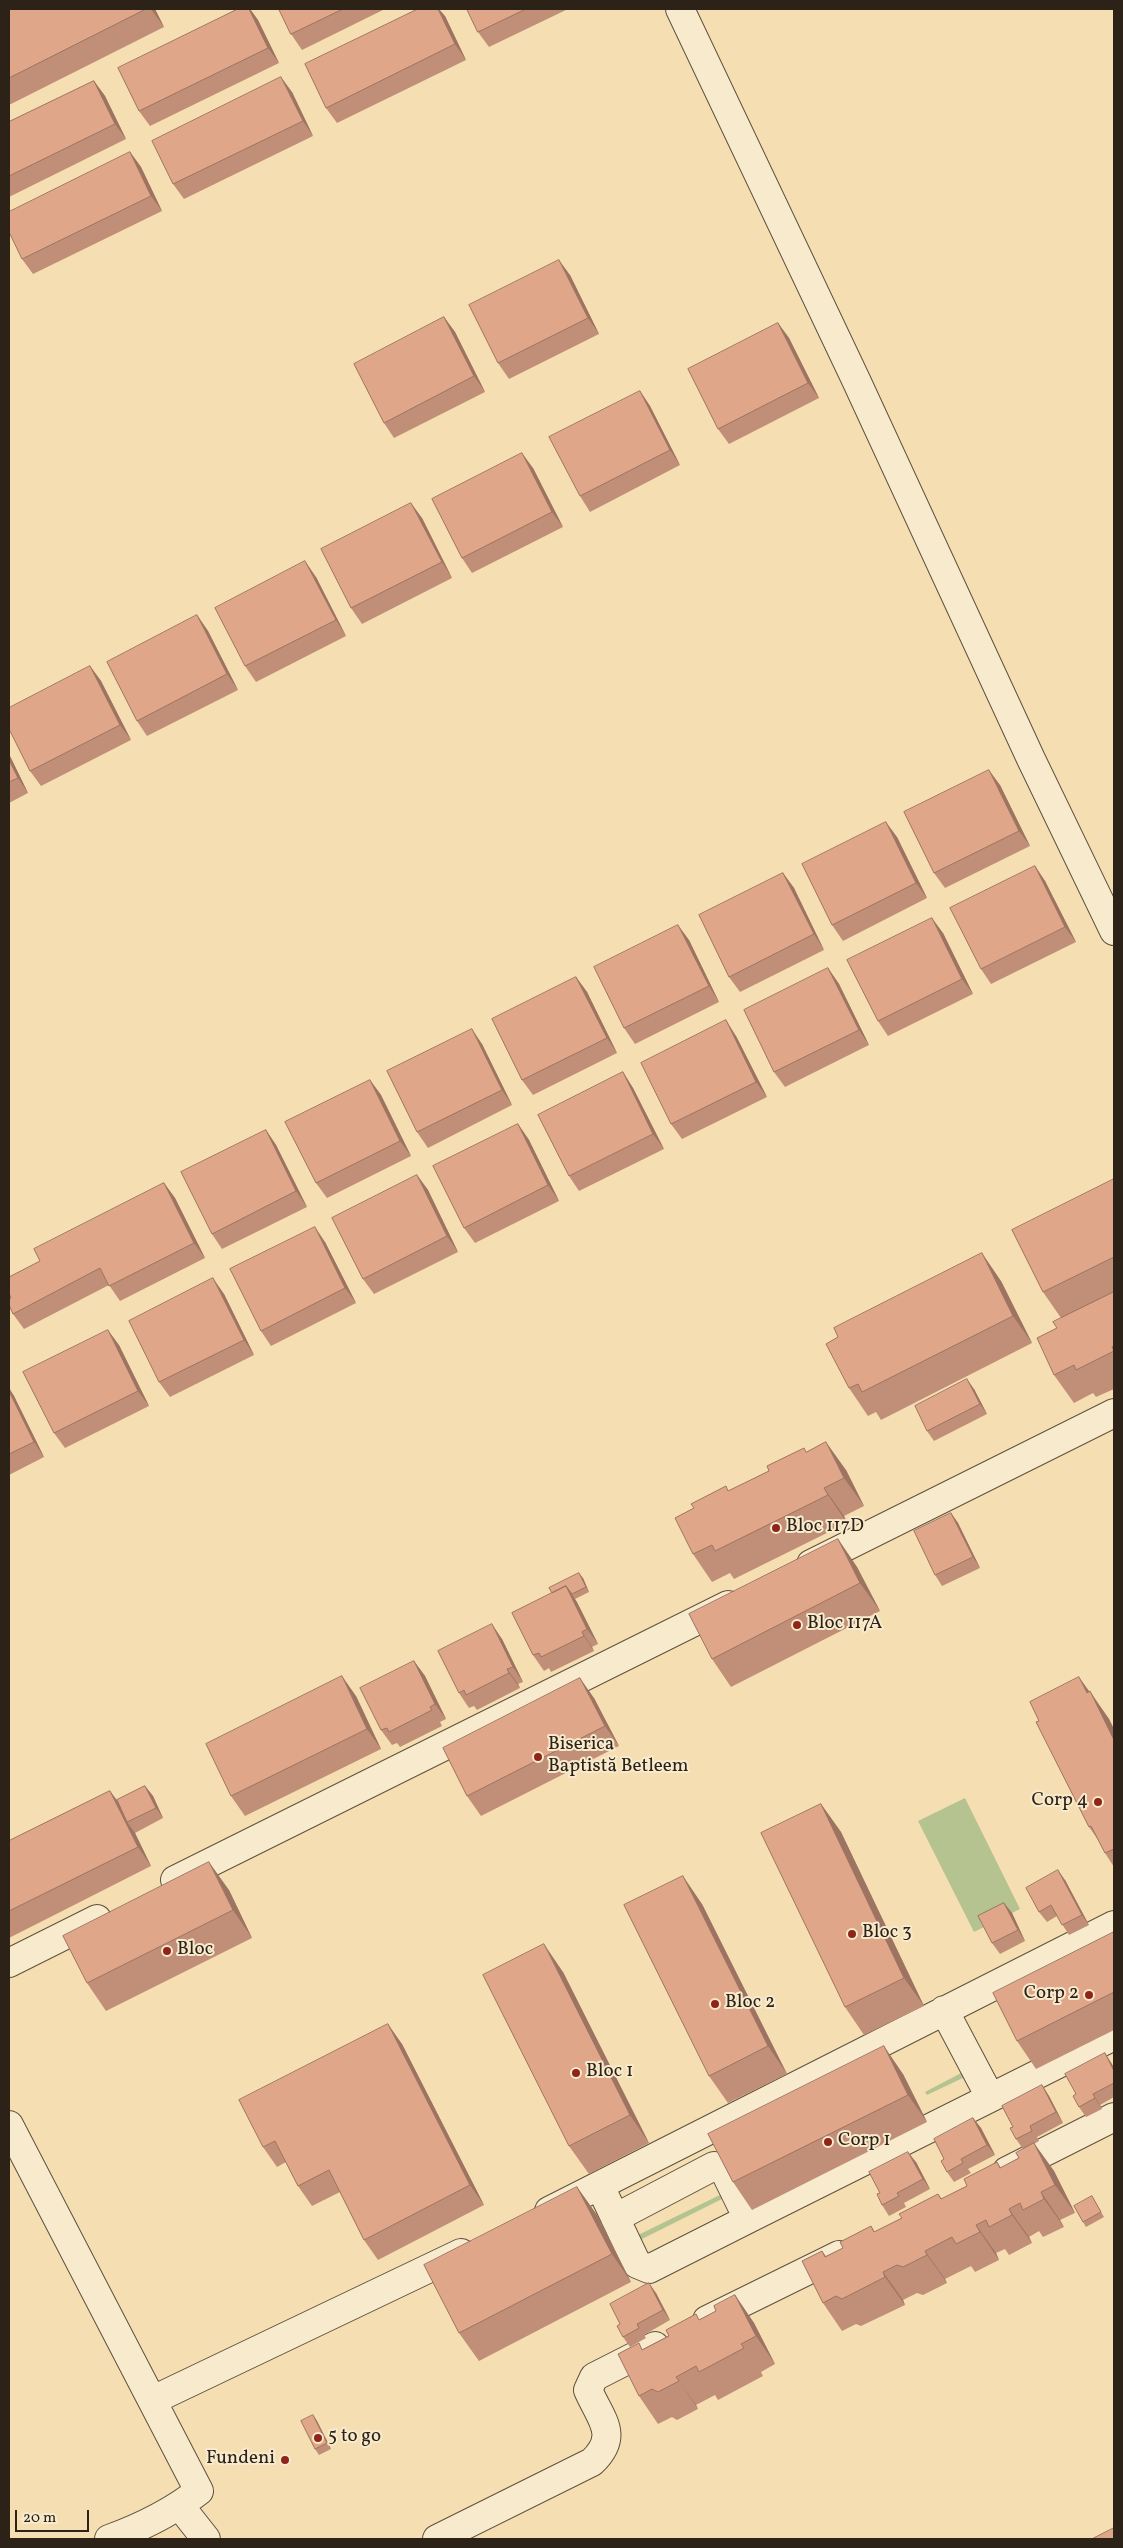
<!DOCTYPE html>
<html>
<head>
<meta charset="utf-8">
<style>
	body { margin:0 }
	#map { position:relative; width:1123px; height:2548px; overflow:hidden; background:#f5dfb2; font-family:Vollkorn,serif }
	canvas { display:block }
	.frame { position:absolute; inset:0; border:10px solid #2c2217; pointer-events:none }
	.scale { position:absolute; left:15px; top:2510px; width:74px; height:22px; box-sizing:border-box; border:2px solid #2c2217; border-top:0; padding-left:6px; font-size:15px; line-height:18px; white-space:nowrap; color:#2c2217; -webkit-text-stroke:4px #f8eacd; paint-order:stroke }
</style>
</head>
<body>
<div id="map">
<canvas width="1123" height="2548"></canvas>
<div class="frame"></div>
<div class="scale">20 m</div>
</div>
<script>
const g = document.querySelector('canvas').getContext('2d');
g.lineJoin = 'round';
function paint(path, color) {
  g.fillStyle = color;
  g.fill(path, 'evenodd');
}
function trace(path, color, width, dash) {
  g.strokeStyle = color;
  g.lineWidth = width;
  g.lineCap = dash ? 'butt' : 'round';
  g.setLineDash(dash || []);
  g.stroke(path);
}
function write(font, color, halo, rows, align = 'center') {
  g.font = font + ' Vollkorn,serif';
  g.lineWidth = 4;
  g.setLineDash([]);
  g.textBaseline = 'middle';
  g.strokeStyle = halo;
  g.fillStyle = color;
  for (const [text, x, y, turn = 0] of rows) {
    g.save();
    g.translate(x, y);
    g.rotate((+turn || 0) * Math.PI / 180);
    g.textAlign = isNaN(turn) ? turn : align;
    if (halo) g.strokeText(text, 0, 0);
    g.fillText(text, 0, 0);
    g.restore();
  }
}
paint(new Path2D(`
	M965 1798 1020 1909 974 1932 918 1821Z
	M965 2071 967 2076 927 2095 925 2092Z
	M726 2192 728 2196 636 2242 634 2237Z`), '#b5c391');
const minor = new Path2D(`
	M680 9 856 380 1031 759 1114 931
	M811 1564 1114 1413
	M175 1880 728 1605
	M9 1963 97 1919
	M944 2010 990 2097
	M9 2125 199 2491C171 2513 142 2527 109 2539
	M1007 2171 1114 2117
	M600 2186 637 2264 649 2269 748 2219 723 2168 714 2166 615 2218
	M549 2211 1114 1925
	M748 2219 1114 2036
	M707 2320 839 2255
	M153 2400 461 2253
	M180 2506 206 2539
	M437 2539 592 2462C620 2435 601 2420 588 2390L594 2377 655 2346`);
trace(minor, '#5e513e', 30);
trace(minor, '#f8eacd', 28);
paint(new Path2D(`
	M9 9H155L164 27 9 105Z
	M238 9H250L258 20 279 63 150 126 139 111Z
	M279 9H385L302 50 291 34Z
	M467 9H568L489 47 478 32Z
	M445 16 466 60 337 123 326 108Z
	M94 81 105 96 126 139 9 197V122Z
	M292 92 313 136 184 199 173 184Z
	M130 152 141 167 162 211 33 274 22 259Z
	M570 275 599 334 509 379 498 363Z
	M444 317 455 332 485 392 394 438 384 423Z
	M778 323 789 338 819 398 729 444 718 429Z
	M640 391 650 406 680 465 590 512 580 496Z
	M533 468 563 527 472 573 462 558Z
	M422 518 452 578 362 624 351 608Z
	M316 577 346 636 256 682 245 666Z
	M197 615 208 631 238 690 147 736 137 721Z
	M90 666 101 681 131 740 41 786 30 771Z
	M9 754 28 793 9 803Z
	M1000 785 1030 846 945 888 934 873Z
	M897 837 927 898 843 941 832 925Z
	M1035 866 1045 881 1076 942 991 984 981 969Z
	M783 873 794 888 824 950 740 992 729 977Z
	M943 933 973 994 888 1036 878 1021Z
	M689 940 719 1002 635 1044 624 1028Z
	M828 968 839 984 869 1045 785 1087 774 1072Z
	M576 977 587 992 617 1053 533 1095 522 1080Z
	M736 1036 767 1097 682 1139 671 1124Z
	M482 1044 512 1105 428 1148 417 1132Z
	M623 1072 633 1088 664 1149 579 1191 569 1176Z
	M370 1080 381 1095 411 1156 327 1198 316 1183Z
	M518 1124 529 1140 559 1201 475 1243 464 1228Z
	M266 1130 276 1145 307 1207 222 1249 212 1234Z
	M417 1175 428 1190 458 1252 374 1294 363 1279Z
	M1114 1179V1389L1096 1397 1093 1393 1074 1403 1054 1375 1057 1328 1061 1318 1043 1292Z
	M164 1183 175 1198 205 1258 120 1301 109 1285 24 1329 13 1314 11 1298 40 1261Z
	M325 1242 356 1303 271 1346 261 1331Z
	M1001 1281 1032 1343 881 1420 876 1412 868 1416 849 1388Z
	M224 1294 254 1355 170 1397 159 1382Z
	M119 1345 149 1406 65 1448 54 1433Z
	M9 1388 14 1396 44 1457 9 1475Z
	M974 1389 987 1414 934 1441 927 1431Z
	M807 1452 846 1470 864 1506 844 1516 847 1523 734 1579 730 1573 712 1582 693 1554 729 1491Z
	M951 1513 958 1523 980 1568 942 1586 935 1575Z
	M838 1539 857 1567 880 1611 731 1687 712 1659Z
	M583 1578 589 1592 575 1599 598 1644 592 1647 594 1651 551 1672 549 1668 544 1671 533 1655 512 1613Z
	M502 1639 523 1682 518 1684 520 1688 477 1710 474 1706 469 1708 459 1693Z
	M414 1661 425 1676 446 1719 440 1722 442 1726 400 1747 397 1743 392 1745 381 1730Z
	M1090 1691 1109 1719 1114 1729V1867L1105 1853 1099 1841 1089 1827 1039 1721Z
	M356 1696 381 1749 245 1816 231 1796Z
	M594 1698 619 1746 481 1816 467 1796Z
	M145 1786 153 1796 163 1818 135 1833 151 1866 9 1938V1841L110 1791 117 1800Z
	M821 1804 841 1832 924 2006 864 2035 845 2007Z
	M1065 1880 1089 1925 1069 1935 1057 1916 1047 1922 1039 1912Z
	M229 1890 252 1938 106 2011 87 1983Z
	M1004 1903 1012 1913 1025 1941 1000 1954 992 1943Z
	M702 1904 787 2074 728 2103 709 2076Z
	M1114 1932V2030L1036 2069 1017 2041Z
	M563 1972 649 2143 589 2174 569 2146Z
	M402 2044 484 2205 378 2260 364 2240 340 2192 312 2206 298 2186 286 2162 277 2167 263 2147Z
	M1105 2053 1114 2068V2097L1100 2105 1102 2109 1086 2117 1079 2107 1076 2094Z
	M903 2074 927 2122 752 2210 733 2182Z
	M1042 2085 1049 2096 1063 2123 1037 2137 1039 2141 1034 2144 1054 2171 1075 2213 1060 2220 1064 2227 1043 2237 1039 2231 1029 2237 1032 2243 1009 2255 1005 2249 996 2253 999 2260 975 2272 971 2266 945 2279 947 2283 923 2295 917 2293 903 2300 905 2305 861 2326 856 2324 842 2331 823 2303 822 2251 826 2256 843 2248 871 2226 875 2232 902 2218 938 2194 942 2199 967 2186 997 2162 1001 2168 1019 2158 1023 2149 1016 2139 1013 2127Z
	M973 2118 981 2128 995 2155 968 2169 971 2173 954 2182 947 2172 944 2159Z
	M916 2162 930 2189 904 2203 906 2207 889 2216 882 2205 880 2193Z
	M577 2187 597 2215 631 2282 479 2361 459 2333Z
	M1092 2196 1104 2217 1086 2227 1083 2222Z
	M656 2293 670 2320 644 2335 646 2338 630 2347 623 2337 620 2324Z
	M735 2295 754 2323 775 2364 761 2372 763 2376 718 2400 715 2395 696 2405 698 2409 677 2420 672 2417 658 2424 639 2396 643 2349 716 2311Z
	M313 2415 317 2421 331 2449 319 2455 315 2449Z`), '#c18f77');
paint(new Path2D(`
	M151 9H155L164 27Z
	M249 9H250L258 20 279 63 268 48Z
	M438 9H439L445 16 466 60 455 44Z
	M281 77 292 92 313 136 303 121Z
	M94 81 105 96 126 139 115 124Z
	M130 152 141 167 162 211 151 196Z
	M559 260 570 275 599 334 588 318Z
	M444 317 455 332 485 392 474 376Z
	M778 323 789 338 819 398 808 383Z
	M640 391 650 406 680 465 670 450Z
	M522 453 533 468 563 527 552 512Z
	M411 503 422 518 452 578 442 562Z
	M305 561 316 577 346 636 336 620Z
	M197 615 208 631 238 690 227 674Z
	M90 666 101 681 131 740 120 725Z
	M9 754 28 793 18 778 9 760Z
	M989 770 1000 785 1030 846 1019 831Z
	M886 822 897 837 927 898 916 883Z
	M1035 866 1045 881 1076 942 1065 927Z
	M783 873 794 888 824 950 814 934Z
	M932 918 943 933 973 994 962 979Z
	M678 925 689 940 719 1002 709 986Z
	M828 968 839 984 869 1045 859 1030Z
	M576 977 587 992 617 1053 607 1038Z
	M726 1020 736 1036 767 1097 756 1082Z
	M472 1029 482 1044 512 1105 502 1090Z
	M623 1072 633 1088 664 1149 653 1134Z
	M370 1080 381 1095 411 1156 400 1141Z
	M518 1124 529 1140 559 1201 548 1185Z
	M266 1130 276 1145 307 1207 296 1191Z
	M417 1175 428 1190 458 1252 447 1236Z
	M164 1183 175 1198 205 1258 194 1243Z
	M315 1227 325 1242 356 1303 345 1288Z
	M982 1253 1001 1281 1032 1343 1013 1316Z
	M213 1278 224 1294 254 1355 244 1340Z
	M108 1330 119 1345 149 1406 138 1391Z
	M967 1379 974 1389 987 1414 980 1404Z
	M9 1388 14 1396 44 1457 34 1442 9 1391Z
	M826 1442 846 1470 864 1506 844 1478Z
	M824 1488 844 1516 847 1523 828 1495Z
	M951 1513 958 1523 980 1568 973 1557Z
	M838 1539 857 1567 880 1611 860 1583Z
	M579 1573 583 1578 589 1592 586 1587Z
	M566 1586 577 1602 598 1644 587 1629Z
	M492 1624 502 1639 523 1682 513 1667Z
	M582 1632 592 1647 594 1651 584 1636Z
	M414 1661 425 1676 446 1719 435 1704Z
	M507 1669 518 1684 520 1688 509 1673Z
	M342 1676 356 1696 381 1749 367 1729Z
	M1079 1677 1109 1719 1114 1729V1740L1087 1693Z
	M580 1678 594 1698 619 1746 605 1726Z
	M145 1786 153 1796 163 1818 156 1808Z
	M110 1791 124 1811 127 1822 135 1833 151 1866 138 1847Z
	M821 1804 841 1832 924 2006 904 1978Z
	M209 1862 229 1890 252 1938 233 1910Z
	M1058 1870 1065 1880 1089 1925 1082 1915Z
	M683 1876 702 1904 787 2074 768 2046Z
	M1004 1903 1012 1913 1025 1941 1018 1930Z
	M544 1944 563 1972 649 2143 630 2115Z
	M388 2024 402 2044 484 2205 470 2185Z
	M884 2046 903 2074 927 2122 908 2095Z
	M1105 2053 1112 2064 1114 2068V2071Z
	M1042 2085 1049 2096 1063 2123 1056 2112Z
	M1093 2094 1100 2105 1102 2109 1095 2098Z
	M973 2118 981 2128 995 2155 987 2145Z
	M1034 2143 1054 2171 1075 2213 1055 2185Z
	M908 2152 916 2162 930 2189 923 2179Z
	M577 2187 597 2215 631 2282 612 2254Z
	M1041 2192 1060 2220 1064 2227 1044 2199Z
	M1009 2209 1029 2237 1032 2243 1012 2215Z
	M976 2225 996 2253 999 2260 980 2232Z
	M925 2251 945 2279 947 2283 927 2255Z
	M883 2272 903 2300 905 2305 885 2277Z
	M649 2283 656 2293 670 2320 663 2310Z
	M735 2295 754 2323 775 2364 756 2336Z
	M676 2377 696 2405 698 2409 679 2381Z
	M313 2415 317 2421 331 2449 327 2443Z`), '#9d7461');
const building = new Path2D(`
	M9 9H146L9 78Z
	M238 9H249L268 48 139 111 118 68Z
	M279 9H343L291 34Z
	M418 9H438L455 44 326 108 305 64Z
	M467 9H526L478 32Z
	M281 77 303 121 173 184 152 141Z
	M94 81 115 124 9 176V122Z
	M130 152 151 196 22 259 9 232V212Z
	M559 260 588 318 498 363 469 305Z
	M444 317 474 376 384 423 354 364Z
	M778 323 808 383 718 429 688 369Z
	M640 391 670 450 580 496 549 437Z
	M522 453 552 512 462 558 432 499Z
	M411 503 442 562 351 608 321 549Z
	M305 561 336 620 245 666 215 608Z
	M197 615 227 674 137 721 107 662Z
	M90 666 120 725 30 771 9 729V708Z
	M9 760 18 778 9 782Z
	M989 770 1019 831 934 873 904 812Z
	M886 822 916 883 832 925 802 864Z
	M1035 866 1065 927 981 969 950 908Z
	M783 873 814 934 729 977 699 915Z
	M932 918 962 979 878 1021 847 960Z
	M678 925 709 986 624 1028 594 967Z
	M828 968 859 1030 774 1072 744 1010Z
	M576 977 607 1038 522 1080 492 1019Z
	M726 1020 756 1082 671 1124 641 1063Z
	M472 1029 502 1090 417 1132 387 1071Z
	M623 1072 653 1134 569 1176 538 1115Z
	M370 1080 400 1141 316 1183 285 1122Z
	M518 1124 548 1185 464 1228 433 1166Z
	M266 1130 296 1191 212 1234 181 1172Z
	M417 1175 447 1236 363 1279 332 1218Z
	M1114 1179V1257L1043 1292 1012 1230Z
	M164 1183 194 1243 109 1286 100 1268 13 1314 9 1305V1299L11 1298 9 1293V1277L40 1261 34 1249Z
	M315 1227 345 1288 261 1331 230 1269Z
	M982 1253 1013 1316 862 1392 858 1384 849 1388 826 1344 838 1337 834 1328Z
	M213 1278 244 1340 159 1382 129 1321Z
	M1114 1292V1346L1112 1347 1114 1351 1076 1370 1074 1365 1054 1375 1037 1338 1057 1328 1053 1322Z
	M108 1330 138 1391 54 1433 23 1372Z
	M967 1379 980 1404 927 1431 915 1406Z
	M9 1391 34 1442 9 1454Z
	M826 1442 844 1478 824 1488 828 1495 715 1551 712 1545 693 1554 675 1518 694 1508 691 1504 726 1486 728 1491 769 1471 767 1466 804 1448 806 1452Z
	M951 1513 973 1557 935 1575 914 1531Z
	M838 1539 860 1583 712 1659 689 1614Z
	M579 1573 586 1587 572 1594 566 1586 552 1593 549 1588Z
	M566 1586 587 1629 582 1632 584 1636 541 1657 539 1653 533 1655 512 1613Z
	M492 1624 513 1667 507 1669 509 1673 466 1695 464 1690 459 1693 438 1651Z
	M414 1661 435 1704 430 1707 432 1710 389 1732 387 1728 381 1730 360 1688Z
	M342 1676 367 1729 231 1796 206 1744Z
	M1079 1677 1087 1693 1090 1691 1114 1740V1849L1105 1853 1091 1826 1089 1827 1036 1722 1039 1721 1030 1702Z
	M580 1678 605 1726 467 1796 443 1748Z
	M145 1786 156 1808 127 1822 117 1800Z
	M110 1791 138 1847 9 1911V1841Z
	M821 1804 904 1978 845 2007 761 1833Z
	M209 1862 233 1910 87 1983 63 1936Z
	M1058 1870 1082 1915 1062 1925 1051 1905 1039 1912 1026 1888Z
	M683 1876 768 2046 709 2076 624 1905Z
	M1004 1903 1018 1930 992 1943 978 1916Z
	M1114 1932V1992L1017 2041 993 1993Z
	M544 1944 630 2115 569 2146 483 1975Z
	M388 2024 470 2185 364 2240 329 2170 298 2186 275 2141 263 2147 239 2100Z
	M884 2046 908 2095 733 2182 708 2134Z
	M1105 2053 1114 2071V2083L1093 2094 1095 2098 1079 2107 1073 2096 1076 2094 1065 2074Z
	M1042 2085 1056 2112 1030 2126 1032 2131 1016 2139 1010 2128 1013 2127 1002 2106Z
	M973 2118 987 2145 961 2159 963 2163 947 2172 941 2161 944 2159 934 2139Z
	M1034 2143 1055 2185 1041 2192 1044 2199 1023 2210 1020 2203 1009 2209 1012 2215 989 2227 986 2220 976 2225 980 2232 956 2244 952 2237 925 2251 927 2255 903 2267 897 2265 883 2272 885 2277 842 2299 836 2296 823 2303 802 2261 822 2251 825 2257 843 2248 840 2242 871 2226 874 2232 902 2218 899 2214 938 2194 941 2199 967 2186 964 2179 997 2162 1000 2168 1019 2158 1016 2153Z
	M908 2152 923 2179 897 2193 899 2196 882 2205 877 2194 880 2193 869 2172Z
	M577 2187 612 2254 459 2333 424 2265Z
	M1092 2196 1101 2212 1083 2222 1074 2206Z
	M649 2283 663 2310 637 2324 639 2328 623 2337 617 2326 620 2324 610 2304Z
	M735 2295 756 2336 741 2344 744 2348 699 2372 696 2366 676 2377 679 2381 658 2392 652 2389 639 2396 618 2354 639 2343 642 2350 669 2336 666 2330 696 2314 699 2320 716 2311 714 2306Z
	M313 2415 327 2443 315 2449 301 2421Z
	M1114 2528V2539H1092Z`);
paint(building, '#e0a68a');
trace(building, '#9d7461', 1);
for (const [x, y, r, color] of [
	[776,1528,5,"#8f2418"],
	[797,1625,5,"#8f2418"],
	[538,1757,5,"#8f2418"],
	[1098,1802,5,"#8f2418"],
	[852,1934,5,"#8f2418"],
	[167,1951,5,"#8f2418"],
	[1089,1995,5,"#8f2418"],
	[715,2004,5,"#8f2418"],
	[576,2073,5,"#8f2418"],
	[828,2142,5,"#8f2418"],
	[318,2438,5,"#8f2418"],
	[285,2460,5,"#8f2418"]
]) {
  const dot = new Path2D();
  dot.arc(x, y, r, 0, 2 * Math.PI);
  g.fillStyle = color;
  g.fill(dot);
  trace(dot, '#f8eacd', 2);
}
write('19px', '#2c2217', '#f8eacd', [
	["Bloc 117D",786,1528],
	["Bloc 117A",807,1625],
	["Biserica",548,1746],
	["Baptistă Betleem",548,1768],
	["Corp 4",1088,1802,"right"],
	["Bloc 3",862,1934],
	["Bloc",177,1951],
	["Corp 2",1079,1995,"right"],
	["Bloc 2",725,2004],
	["Bloc 1",586,2073],
	["Corp 1",838,2142],
	["5 to go",328,2438],
	["Fundeni",275,2460,"right"]
], 'left');
</script>
</body>
</html>
